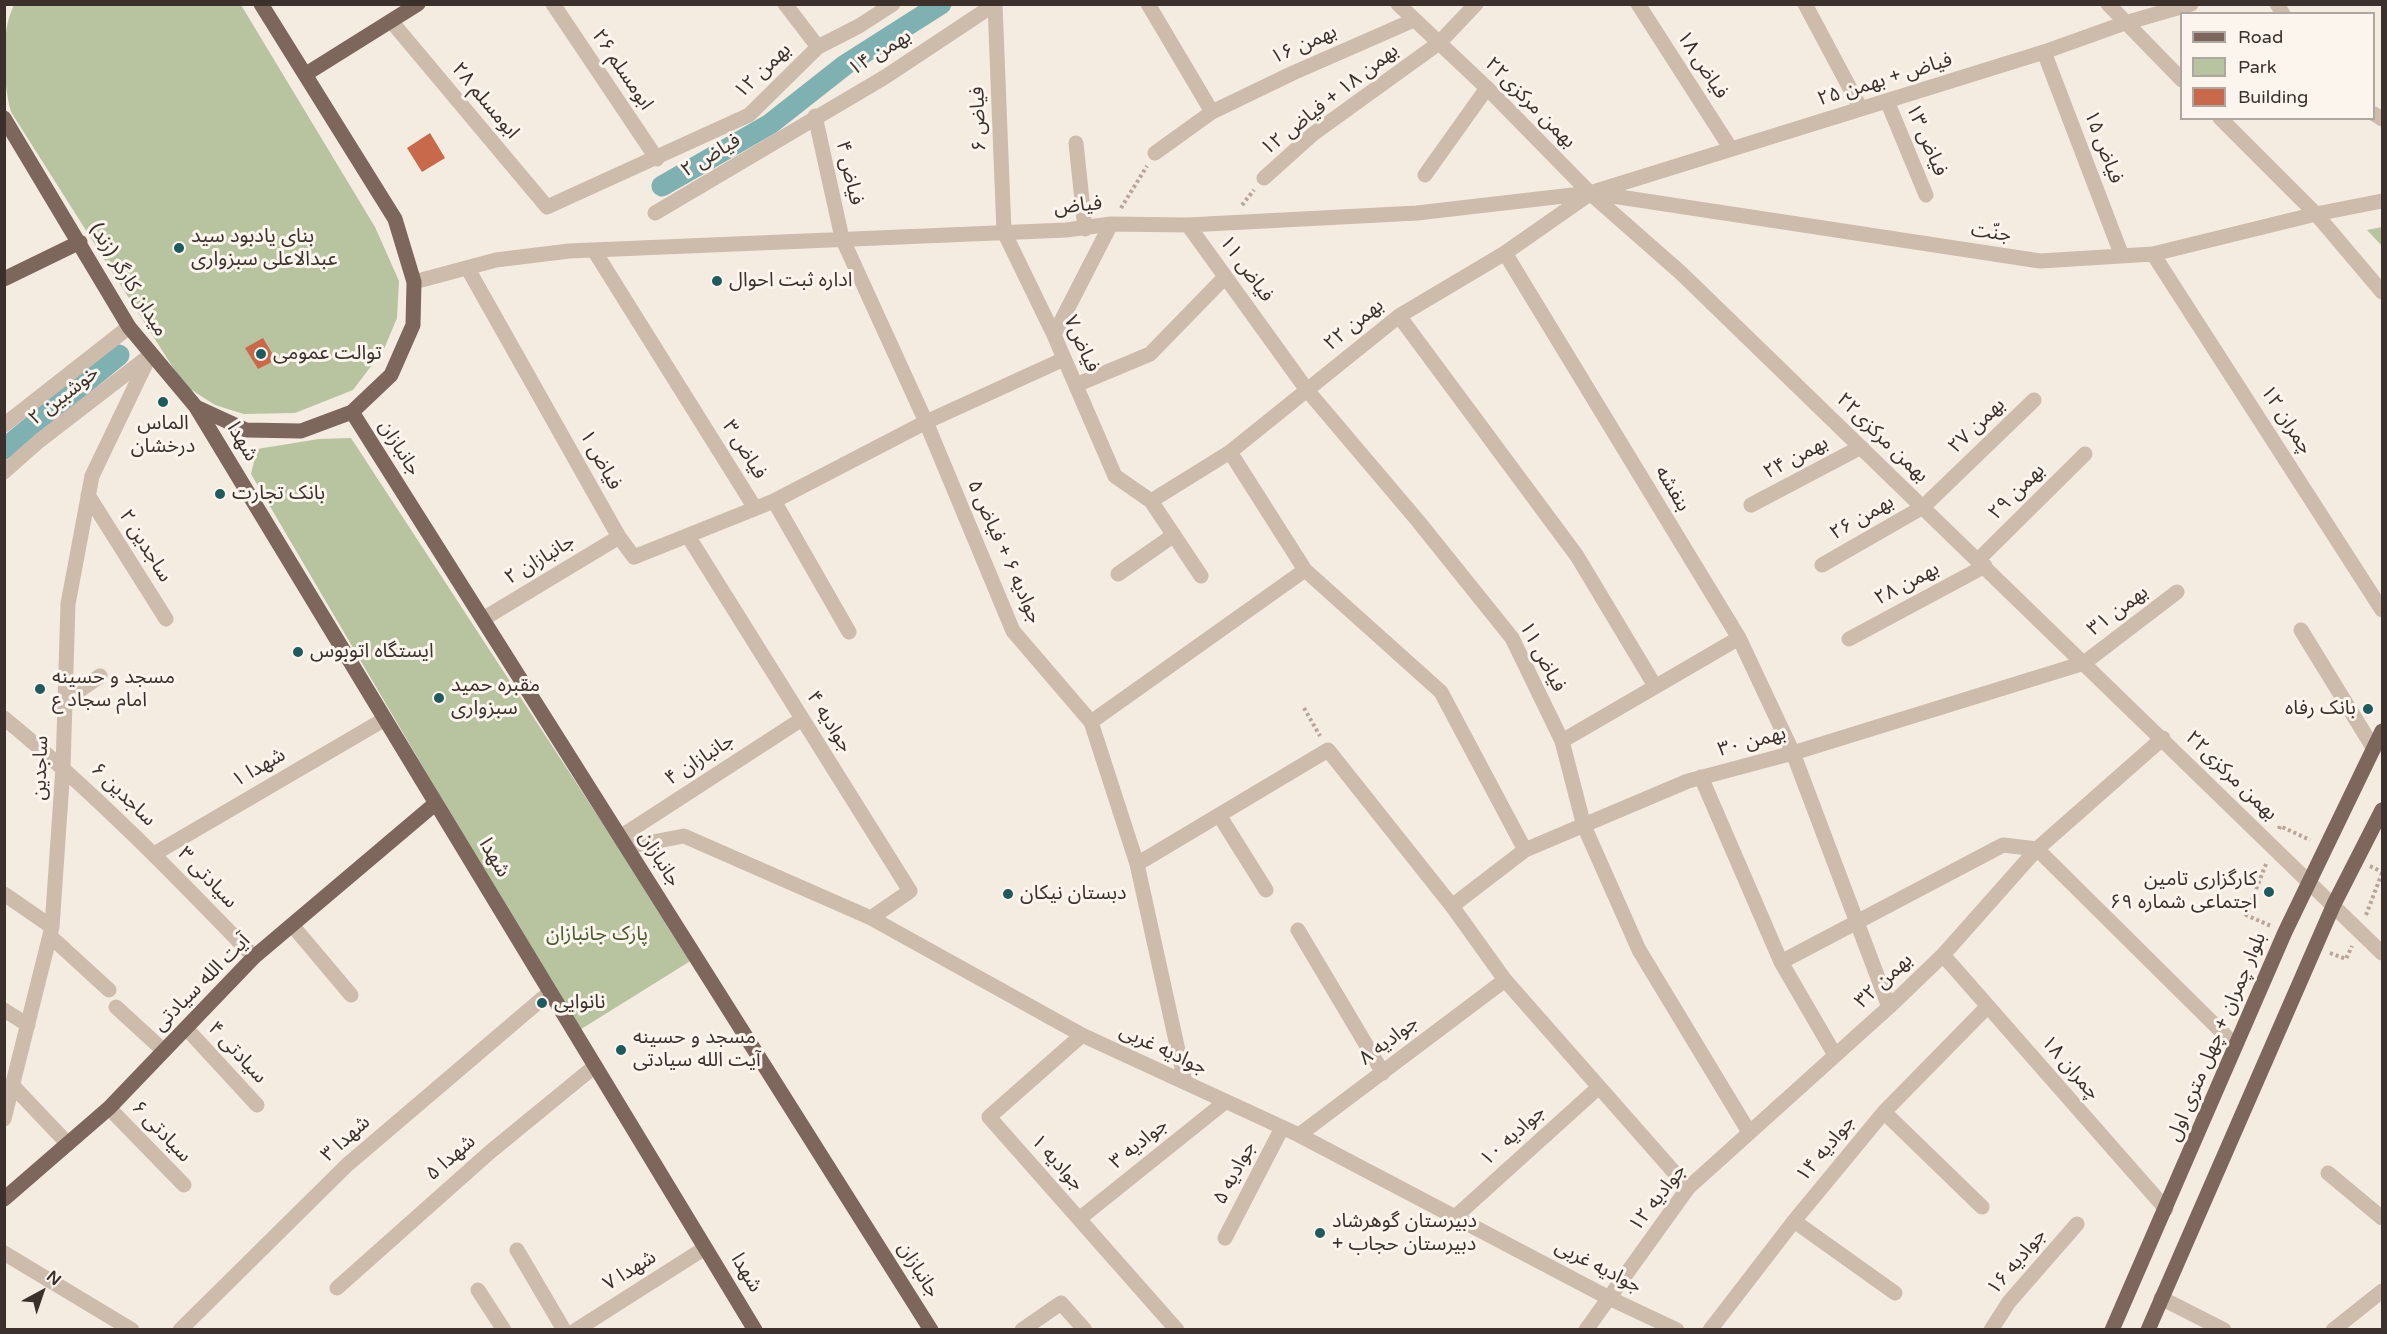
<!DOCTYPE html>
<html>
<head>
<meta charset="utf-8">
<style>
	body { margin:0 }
	#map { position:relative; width:2387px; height:1334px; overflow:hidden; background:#f4ebe1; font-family:"Varela Round",sans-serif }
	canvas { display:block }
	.frame { position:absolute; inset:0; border:6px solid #3b302b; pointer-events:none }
	.legend { position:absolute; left:2180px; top:12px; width:195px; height:108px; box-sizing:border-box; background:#fbf5ee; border:2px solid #aea6a0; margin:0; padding:8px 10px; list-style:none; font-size:18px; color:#3b302b }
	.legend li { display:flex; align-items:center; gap:12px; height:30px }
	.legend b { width:30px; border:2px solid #aea6a0 }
	.north { position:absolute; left:12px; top:1262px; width:60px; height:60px; -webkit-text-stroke:4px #fbf5ee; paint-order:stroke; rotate:40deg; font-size:16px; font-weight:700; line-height:24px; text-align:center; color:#3b302b }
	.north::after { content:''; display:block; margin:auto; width:21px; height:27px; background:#3b302b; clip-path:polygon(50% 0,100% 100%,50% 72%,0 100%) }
</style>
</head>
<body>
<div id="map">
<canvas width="2387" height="1334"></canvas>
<div class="frame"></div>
<ul class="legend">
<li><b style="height:8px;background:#7d675c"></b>Road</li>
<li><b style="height:16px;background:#b8c4a0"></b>Park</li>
<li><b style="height:16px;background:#c8694b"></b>Building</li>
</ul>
<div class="north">N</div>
</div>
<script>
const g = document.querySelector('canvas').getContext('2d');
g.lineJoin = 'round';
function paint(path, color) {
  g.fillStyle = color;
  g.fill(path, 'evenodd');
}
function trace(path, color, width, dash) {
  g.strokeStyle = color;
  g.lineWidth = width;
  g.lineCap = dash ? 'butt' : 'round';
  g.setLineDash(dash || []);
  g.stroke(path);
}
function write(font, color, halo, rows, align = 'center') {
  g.font = font + ' "Varela Round","Noto Sans Arabic",sans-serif';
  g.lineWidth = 6;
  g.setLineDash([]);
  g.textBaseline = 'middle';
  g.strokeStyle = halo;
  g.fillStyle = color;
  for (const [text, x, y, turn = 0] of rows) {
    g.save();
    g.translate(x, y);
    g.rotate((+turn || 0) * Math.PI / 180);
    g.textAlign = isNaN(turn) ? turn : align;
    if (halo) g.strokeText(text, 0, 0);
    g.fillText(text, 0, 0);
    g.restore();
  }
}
paint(new Path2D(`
	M14 5H241L375 227 399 281 397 318 384 349 353 390 295 413 244 414 215 405 184 385 11 112C3 81 0 33 14 5Z
	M2382 227V246L2367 230Z
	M351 438 692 960 578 1031 251 474 257 449 319 439Z`), '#b8c4a0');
trace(new Path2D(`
	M662 186 770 124 845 65 941 4
	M4 449 119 355`), '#7fb0b2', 21);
paint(new Path2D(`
	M430 133 445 158 422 172 407 148Z
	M263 338 276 360 258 369 245 348Z`), '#c8694b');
trace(new Path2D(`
	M1242 205 1254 190
	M1121 208 1147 166
	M1304 708 1320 736
	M2279 829 2280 826 2310 840
	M2266 864 2246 915 2271 926
	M2370 866 2382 872
	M2366 915 2382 873
	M2330 953 2346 959 2352 946`), '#b9a596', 4, [3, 3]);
trace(new Path2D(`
	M553 4 657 159
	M785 4 818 47
	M995 4 1004 232 1054 335 1115 476 1151 501 1201 576
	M1148 4 1212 112
	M1398 4 1487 88 1590 193 1681 273 2382 953
	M1638 4 1731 149
	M1805 4 1861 109
	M2108 4 2182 80
	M2277 4 2283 14
	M391 21 547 207 749 115 818 47 859 26 893 4
	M2044 52 2122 256
	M1887 101 1926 195
	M2374 114 2382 119
	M815 116 842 238 926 422 1013 631 1091 722 1137 864 1185 1082
	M2220 118 2316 214 2382 292
	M1076 143 1085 229
	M1155 153 1212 112 1293 73 1414 20
	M1425 175 1487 88
	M1264 178 1313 134 1439 43 1476 4
	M1593 193 2040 261 2153 254 2316 214 2382 201
	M655 213 885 77 995 4
	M1188 225 1307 390 1418 521 1512 638 1562 741 1584 826 1639 950 1749 1132
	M595 252 755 508
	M1505 253 1739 638 1793 753 1889 1007
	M2153 254 2382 610
	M468 269 619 537 634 557 774 501 926 422 1064 359
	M414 282 496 260 569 251 1066 230 1111 224 1188 225 1417 213 1590 193 2044 52 2125 23 2191 4
	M1399 316 1577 556 1655 686
	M1054 335 1111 224
	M1076 385 1150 354 1225 277
	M4 425 129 327
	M1230 452 1305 570 1441 692 1525 850
	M4 472 39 441 148 357
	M88 495 166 619
	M774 501 849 632
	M1151 501 1230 452 1399 316 1505 253 1588 195
	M1751 505 1861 447
	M688 536 910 891 871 918
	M1978 560 2085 454
	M1822 565 1923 507 2034 400
	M1118 574 1174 535
	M483 619 619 537
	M2301 630 2374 749
	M1849 639 1985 566
	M63 702 100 676
	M4 718C94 792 174 874 254 957
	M1091 722 1305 570
	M1562 741 1739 638
	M1701 777 1781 962 1835 1055
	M1219 815 1266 890
	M620 837 802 719
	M626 847 684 836 871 918 1082 1035 1299 1135 1609 1298 1677 1330
	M154 854 385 719
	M1137 864 1328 750 1452 906 1505 980 1688 1188
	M4 894 52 927
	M1452 906 1525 850 1688 781 1793 753 2084 663 2177 592
	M292 925 351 995
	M1298 930 1383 1073
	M50 936 109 990
	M1943 955 2166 1209
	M1781 962 2003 845 2037 849 2235 1045
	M116 1007 164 1051
	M4 1010 28 1025
	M186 1028 257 1105
	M1082 1035 989 1117 1177 1330
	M13 1086 68 1144
	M109 1108 184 1185
	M1884 1112 1982 1207
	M4 1119 52 927 63 767 68 604 92 476 150 355
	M1299 1135 1505 980
	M2328 1173 2382 1218
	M1455 1217 1599 1087
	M1079 1219 1225 1102
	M1794 1221 1895 1293
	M1225 1238 1282 1128
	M517 1250 564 1330
	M4 1253 132 1330
	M337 1288 490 1152 595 1066
	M478 1290 504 1330
	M2161 1298 2224 1330
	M180 1330 347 1165 550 992
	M576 1330 705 1248
	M1022 1330 1061 1303 1085 1330
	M1586 1330 1688 1188 1889 1007 1943 955 2037 849 2163 738
	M1710 1330 1794 1221 1884 1112 1988 1006
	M1991 1330 2009 1302 2077 1224
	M2333 1330 2382 1291`), '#cdbbac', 15);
trace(new Path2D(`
	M306 74 418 4
	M4 118 129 327 196 407 246 430 301 431 352 412 391 375 413 325 414 282 395 219 261 4
	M4 279 80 242
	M196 407 755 1330
	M352 412 931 1330
	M4 1199 109 1108 254 957 436 803
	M2112 1330 2285 932 2382 731
	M2148 1330 2334 904 2382 810`), '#7d675c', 15);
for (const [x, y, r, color] of [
	[179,248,6,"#1f5a5e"],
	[717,281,6,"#1f5a5e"],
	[261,354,6,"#1f5a5e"],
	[163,402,6,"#1f5a5e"],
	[220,494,6,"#1f5a5e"],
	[298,652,6,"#1f5a5e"],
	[40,689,6,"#1f5a5e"],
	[439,698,6,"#1f5a5e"],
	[2368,709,6,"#1f5a5e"],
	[2269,892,6,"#1f5a5e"],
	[1008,894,6,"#1f5a5e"],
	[542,1003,6,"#1f5a5e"],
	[621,1050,6,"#1f5a5e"],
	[1320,1233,6,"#1f5a5e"]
]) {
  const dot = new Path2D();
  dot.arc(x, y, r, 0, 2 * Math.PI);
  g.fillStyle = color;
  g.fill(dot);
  trace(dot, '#fbf5ee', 2);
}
write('20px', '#3b302b', '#fbf5ee', [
	["بهمن ۱۶",1304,45,-24],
	["بهمن ۱۴",880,53,-32],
	["فیاض ۱۸",1702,65,57],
	["ابومسلم ۲۶",622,70,56],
	["بهمن ۱۲",763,71,-44],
	["فیاض + بهمن ۲۵",1885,80,-17],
	["بهمن ۱۸ + فیاض ۱۲",1330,100,-38],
	["ابومسلم ۲۸",485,101,50],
	["۲۲بهمن مرکزی",1530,103,45],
	["فیاض ۶",979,119,-92],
	["فیاض ۱۳",1926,140,67],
	["فیاض ۱۵",2103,147,69],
	["فیاض ۲",711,156,-31],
	["فیاض ۴",849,173,77],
	["فیاض",1078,206,-6],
	["جنّت",1991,233,8],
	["فیاض ۱۱",1246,269,54],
	["میدان کارگر (زند)",128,280,58],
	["بهمن ۲۲",1354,325,-39],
	["فیاض۷",1081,344,66],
	["خوشبین ۲",64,396,-38],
	["چمران ۱۲",2286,420,57],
	["بهمن ۲۷",1977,426,-44],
	["۲۲بهمن مرکزی",1882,438,44],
	["شهدا",242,442,59],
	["جانبازان",399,448,58],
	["فیاض ۳",744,450,58],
	["بهمن ۲۴",1796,458,-28],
	["فیاض ۱",600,460,61],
	["بنفشه",1672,489,59],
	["بهمن ۲۹",2017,492,-45],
	["بهمن ۲۶",1862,518,-30],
	["ساجدین ۲",145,546,58],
	["جوادیه ۶ + فیاض ۵",1004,552,66],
	["جانبازان ۲",540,560,-31],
	["بهمن ۲۸",1907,584,-28],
	["بهمن ۳۱",2118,611,-37],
	["فیاض ۱۱",1542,657,62],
	["جوادیه ۴",829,722,58],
	["بهمن ۳۰",1752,742,-15],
	["جانبازان ۴",700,760,-33],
	["ساجدین",41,768,-88],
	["شهدا ۱",259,768,-30],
	["۲۲بهمن مرکزی",2231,776,44],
	["ساجدین ۶",123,795,44],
	["شهدا",494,858,59],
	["جانبازان",659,859,58],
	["سیادتی ۳",207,878,46],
	["بهمن ۳۲",1884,981,-43],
	["آیت الله سیادتی",202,983,-45],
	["بلوار چمران + چهل متری اول",2217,1037,-67],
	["جوادیه ۸",1389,1041,-37],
	["جوادیه غربی",1163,1050,25],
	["سیادتی ۴",237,1053,47],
	["چمران ۱۸",2070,1068,49],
	["سیادتی ۶",161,1132,46],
	["جوادیه ۱۰",1513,1136,-42],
	["شهدا ۳",346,1139,-42],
	["جوادیه ۳",1139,1144,-39],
	["جوادیه ۱۴",1826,1149,-50],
	["شهدا ۵",451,1158,-41],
	["جوادیه ۱",1057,1163,48],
	["جوادیه ۵",1235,1173,-62],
	["جوادیه ۱۲",1658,1198,-52],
	["جوادیه ۱۶",2017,1262,-50],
	["جوادیه غربی",1598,1267,27],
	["جانبازان",918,1270,58],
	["شهدا ۷",630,1271,-32],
	["شهدا",746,1273,59]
]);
write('20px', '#3b302b', '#fbf5ee', [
	["بنای یادبود سید",191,237],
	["عبدالاعلی سبزواری",191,260],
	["اداره ثبت احوال",729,281],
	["توالت عمومی",273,354],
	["الماس",163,424,"center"],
	["درخشان",163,447,"center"],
	["بانک تجارت",232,494],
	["ایستگاه اتوبوس",310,652],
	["مسجد و حسینه",52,678],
	["امام سجاد ع",52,701],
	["مقبره حمید",451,686],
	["سبزواری",451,709],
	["بانک رفاه",2356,709,"right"],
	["کارگزاری تامین",2257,880,"right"],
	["اجتماعی شماره ۶۹",2257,903,"right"],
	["دبستان نیکان",1020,894],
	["نانوایی",554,1003],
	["مسجد و حسینه",633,1038],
	["آیت الله سیادتی",633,1061],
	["دبیرستان گوهرشاد",1332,1222],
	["+ دبیرستان حجاب",1332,1245]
], 'left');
write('20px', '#4a5a2e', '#fbf5ee', [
	["پارک جانبازان",597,935]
]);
</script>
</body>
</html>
